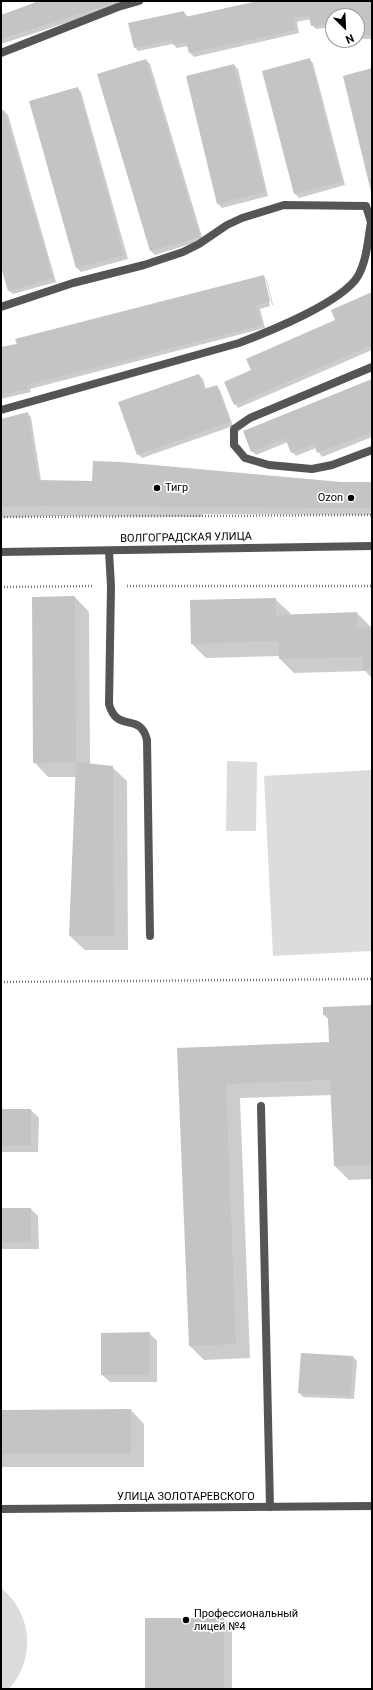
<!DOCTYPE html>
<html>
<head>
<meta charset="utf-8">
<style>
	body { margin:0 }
	#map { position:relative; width:373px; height:1690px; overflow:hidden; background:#fff; font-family:Roboto,sans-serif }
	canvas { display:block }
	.frame { position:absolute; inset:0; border:2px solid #000; pointer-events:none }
	.north { position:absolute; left:325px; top:8px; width:40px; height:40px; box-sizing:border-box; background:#fff; border:1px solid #999; border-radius:50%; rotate:156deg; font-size:11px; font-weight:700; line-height:16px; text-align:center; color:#000 }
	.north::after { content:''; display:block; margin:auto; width:14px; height:18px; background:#000; clip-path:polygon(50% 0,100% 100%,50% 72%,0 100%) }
</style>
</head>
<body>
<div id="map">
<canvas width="373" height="1690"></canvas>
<div class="frame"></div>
<div class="north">N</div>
</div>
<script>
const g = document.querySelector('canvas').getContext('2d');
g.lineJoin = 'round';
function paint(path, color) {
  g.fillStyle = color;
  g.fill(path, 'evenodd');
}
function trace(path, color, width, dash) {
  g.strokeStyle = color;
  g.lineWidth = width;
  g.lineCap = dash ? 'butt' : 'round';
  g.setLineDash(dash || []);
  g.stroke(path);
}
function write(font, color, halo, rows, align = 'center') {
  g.font = font + ' Roboto,sans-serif';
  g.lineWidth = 3.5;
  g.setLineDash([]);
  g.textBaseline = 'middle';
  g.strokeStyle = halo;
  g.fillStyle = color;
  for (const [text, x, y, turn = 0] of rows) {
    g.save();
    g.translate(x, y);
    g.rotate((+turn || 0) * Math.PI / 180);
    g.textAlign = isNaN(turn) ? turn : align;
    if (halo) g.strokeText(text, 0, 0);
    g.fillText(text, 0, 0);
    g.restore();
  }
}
paint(new Path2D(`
	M227 761 257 762 256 831H226Z
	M372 770V951L273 956 264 776Z
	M1 1588C33 1614 36 1659 9 1689H1Z`), '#dcdcdc');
paint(new Path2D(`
	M42 1H138L105 10 1 44V16Z
	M263 1H372V39H359L357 37V16H333V27L316 29 312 25 311 19 297 22 299 33 194 57 190 53 188 46 177 48 173 44 138 51 135 47 184 12 188 17Z
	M146 60 150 64 203 240 155 255 151 251 98 75Z
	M310 60 313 63 345 185 299 198 295 194Z
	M234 65 238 69 268 196 222 208 218 204Z
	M77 88 81 92 128 259 81 272 77 268 31 101Z
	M4 111 8 115 56 282 13 294 9 291 1 264V112Z
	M263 276 267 280 273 305H272L266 279H264L270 306 260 309 265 328 30 389 31 392 1 399V348Z
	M372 293V350L238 408 235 404 252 370 337 321Z
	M199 375 203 379 206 389 217 386 220 390 233 426 142 458 138 454Z
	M372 380V437L322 457 316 448 296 456 292 452 288 442 256 455 252 451Z
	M27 413 31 417 41 481 372 483V515L203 514V517L49 516 1 518V420Z
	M75 597 89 612 90 765 112 767 127 781 128 950H85L70 936 76 777H48L34 762Z
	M275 599 290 613V615L357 613 372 628V678L365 671 294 673 280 659V656L206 658 192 644Z
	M1 915 2 916V957H1Z
	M372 1006V1179L349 1180 335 1166 332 1095 240 1098 250 1358 204 1360 190 1346 178 1049 330 1044 328 1019 324 1015Z
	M1 1110H31L39 1118 38 1152H1Z
	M1 1209H31L38 1216 39 1249H1Z
	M149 1333 157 1341V1382H110L102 1375Z
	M353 1357 357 1361 354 1399 303 1397 299 1393Z
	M131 1410 144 1424V1467H1V1411Z
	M146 1619H224L232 1627V1689H146Z`), '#0003');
paint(new Path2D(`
	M39 1H119L1 39V15Z
	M258 1H372V35H357V16H333V23L311 26 309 15 293 18 296 30 189 53 186 42 173 45 172 40 134 48 128 23 184 11 185 17Z
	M310 58 342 182 294 194 262 71Z
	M146 59 200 237 150 251 97 74Z
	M234 64 265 192 217 204 186 76Z
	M372 68V192H371L343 76Z
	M78 87 124 255 76 268 29 101Z
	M4 110 53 278 8 291 1 267V111Z
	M264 275 270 301 256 305 262 325 27 385 28 389 1 395V347L17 344 15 339Z
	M372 292V345L234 405 224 382 251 370 246 359 335 320 331 310Z
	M199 374 204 389 217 385 230 422 137 455 118 402Z
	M372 379V432L317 453 314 444 291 453 285 438 251 452 243 431Z
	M28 412 38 480 92 481 93 461 121 462 341 482H372V508L38 506 1 507V419Z
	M75 596 76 762 33 763 32 597Z
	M276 598V615L357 612V628L372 627V669L362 670V657L279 659 278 641 191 644 190 600Z
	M76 762 113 766 114 936H69Z
	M372 1005V1165L334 1166 330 1080 226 1084 236 1344 189 1346 177 1048 329 1042 328 1015H323V1007Z
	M1 1109H31V1145H1Z
	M1 1208H31V1242H1Z
	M150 1332 149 1375H101V1333Z
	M301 1353 353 1356 351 1396 298 1393Z
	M131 1409V1454H1V1410Z
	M145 1618H224V1689H145Z`), '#c4c4c4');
trace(new Path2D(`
	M1 517 372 515
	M127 586H372
	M1 587 94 586
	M1 982 372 979`), '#777', 2.5, [1, 2]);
trace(new Path2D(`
	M1 307 73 283 144 265 183 252 199 244 227 225 242 218 284 205 366 206 371 222H372
	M372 367 250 418 234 429V445L245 458 269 465 312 469 332 465 372 450
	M1 410 239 343C268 332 343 302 358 276 367 260 368 239 371 222
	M109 551 111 586 109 704C117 734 140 711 147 740L150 936
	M261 1106 270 1507`), '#555', 8);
trace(new Path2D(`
	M1 53 118 7 139 1
	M1 552 372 546
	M1 1509 372 1506`), '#555', 8);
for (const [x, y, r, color] of [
	[157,488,4,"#000"],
	[351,498,4,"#000"],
	[186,1620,4,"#000"]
]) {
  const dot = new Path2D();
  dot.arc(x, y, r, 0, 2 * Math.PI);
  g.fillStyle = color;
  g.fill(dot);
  trace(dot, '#fff', 1.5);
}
write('11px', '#000', '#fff', [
	["Тигр",165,488],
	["Ozon",343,498,"right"],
	["Профессиональный",194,1614],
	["лицей №4",194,1627]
], 'left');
write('11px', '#000', '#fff', [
	["ВОЛГОГРАДСКАЯ УЛИЦА",186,538,-1],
	["УЛИЦА ЗОЛОТАРЕВСКОГО",186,1497]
]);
</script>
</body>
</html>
